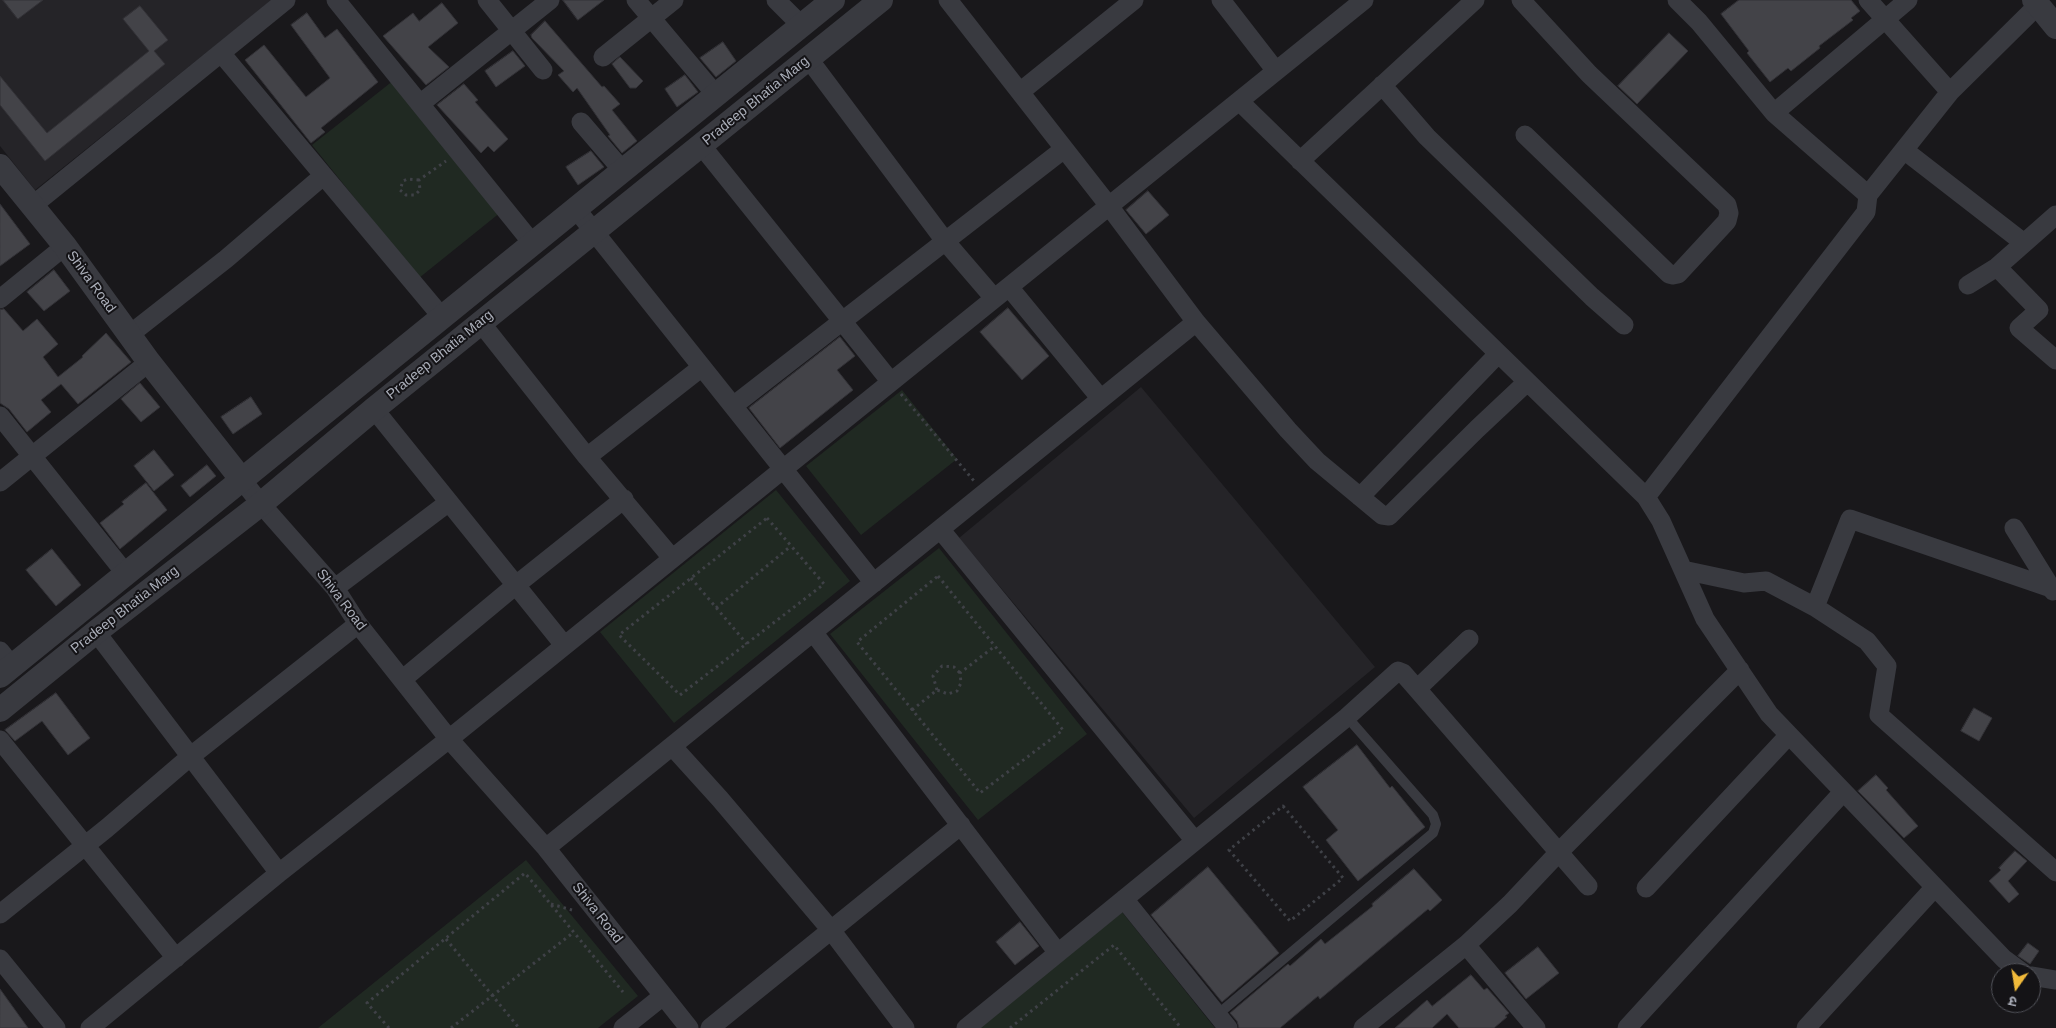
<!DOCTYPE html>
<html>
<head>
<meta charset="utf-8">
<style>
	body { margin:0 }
	#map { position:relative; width:2056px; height:1028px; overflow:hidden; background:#19181b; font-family:Arial,"Noto Sans Devanagari",sans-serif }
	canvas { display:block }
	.north { position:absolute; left:1991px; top:963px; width:50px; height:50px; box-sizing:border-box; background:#141316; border:1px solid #505158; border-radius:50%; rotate:193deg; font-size:14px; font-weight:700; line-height:20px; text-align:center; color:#abafba }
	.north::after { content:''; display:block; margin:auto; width:18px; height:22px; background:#f1ba3a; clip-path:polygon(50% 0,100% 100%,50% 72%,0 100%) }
</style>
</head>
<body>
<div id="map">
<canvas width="2056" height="1028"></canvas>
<div class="north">उ</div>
</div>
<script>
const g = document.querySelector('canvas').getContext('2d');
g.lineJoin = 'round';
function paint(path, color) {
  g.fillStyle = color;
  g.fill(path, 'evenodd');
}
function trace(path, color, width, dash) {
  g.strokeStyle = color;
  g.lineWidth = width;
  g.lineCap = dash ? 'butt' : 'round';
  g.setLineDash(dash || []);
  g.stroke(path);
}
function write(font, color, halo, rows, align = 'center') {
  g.font = font + ' Arial,sans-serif';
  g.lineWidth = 4;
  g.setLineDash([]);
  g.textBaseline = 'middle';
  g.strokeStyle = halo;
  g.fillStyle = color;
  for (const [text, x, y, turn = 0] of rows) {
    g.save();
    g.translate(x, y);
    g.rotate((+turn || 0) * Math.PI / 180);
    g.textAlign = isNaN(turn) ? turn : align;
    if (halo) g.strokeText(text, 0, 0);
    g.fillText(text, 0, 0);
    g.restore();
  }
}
paint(new Path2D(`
	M0 0H272L35 190 0 146Z
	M1141 387 1375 667 1194 818 959 538Z`), '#252428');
paint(new Path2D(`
	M394 80 501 212 419 278 312 145Z
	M902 390 957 459 861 535 806 466Z
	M776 490 850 581 674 723 600 632Z
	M939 548 1087 734 978 820 830 634Z
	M526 860 638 996 598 1028H318Z
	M1122 912 1215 1028H979Z`), '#202922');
const building = new Path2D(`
	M3 0H43L18 19Z
	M563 0H604L578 20Z
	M1739 0H1851L1860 11 1851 18 1853 20 1819 46 1820 48 1791 71 1788 68 1770 82 1747 53 1749 51 1721 14Z
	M442 3 458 23 428 47 449 67 426 85 383 36 413 13 419 21Z
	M140 6 168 40 154 51 165 64 45 161 0 105V76L47 133 149 51 123 19Z
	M307 13 325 38 337 29 378 82 321 128 325 132 311 143 245 60 264 45 306 97 330 78 291 25Z
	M545 21 602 87 604 86 620 104 612 110 637 141 622 153 608 136 610 135 577 88 573 92 558 75 564 71 532 38 531 35Z
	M1669 33 1688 51 1637 104 1618 86Z
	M723 42 736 61 716 77 700 58Z
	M513 51 525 66 496 87 485 71Z
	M620 57 643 81 636 88H630L612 64Z
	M685 75 698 92 677 107 665 89Z
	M464 84 478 100 475 102 508 139 494 152 488 146 481 153 437 105Z
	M591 151 604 167 578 185 566 167Z
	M1148 191 1169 215 1146 234 1126 210Z
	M0 204 30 244 0 266Z
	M54 270 70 291 44 311 27 292Z
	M1008 308 1049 356 1022 380 980 332Z
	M4 309 23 331 37 319 58 344 43 357 58 377 83 357 82 356 106 333 131 362 78 404 61 384 41 400 51 412 27 432 9 409 0 403V310Z
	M840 337 855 356 837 370 853 390 780 448 749 408Z
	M140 383 160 407 141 422 121 399Z
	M251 397 262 414 233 434 221 417Z
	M154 450 174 475 154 491 134 466Z
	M207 465 216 476 190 497 181 486Z
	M146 483 167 510 120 549 100 523 124 504 122 502Z
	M52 549 81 585 56 606 26 570Z
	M56 693 90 738 68 755 42 721 15 741 5 730Z
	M1974 708 1992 718 1979 741 1961 731Z
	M1357 745 1390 788 1392 786 1425 827 1358 881 1326 840 1338 830 1303 787Z
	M1876 775 1888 788 1886 790 1918 826 1904 838 1858 791Z
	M2015 851 2027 861 2008 881 2019 894 2009 903 1989 881 2001 870 1999 868Z
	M1208 867 1279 953 1222 1002 1151 915Z
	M1414 869 1442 900 1430 911 1428 909 1320 999 1318 996 1280 1028H1239L1237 1021 1230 1013 1288 964 1290 966 1321 939 1325 944 1373 906 1372 904Z
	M1020 922 1039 946 1015 965 996 942Z
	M2028 943 2039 951 2030 964 2018 956Z
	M1538 947 1559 973 1526 999 1505 973Z
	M1471 975 1484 990 1487 988 1509 1013 1505 1016 1507 1017 1494 1028H1459L1447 1014 1432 1028H1395L1427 1000 1432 1006Z
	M0 989 28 1028H0Z`);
paint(building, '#434348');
trace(building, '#333237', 1);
trace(new Path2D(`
	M419 180 408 179 403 181 400 190 406 195H415L420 190 419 180 446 161
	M901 394 974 481
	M767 518 824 584 680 695 619 635Z
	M938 576 1063 730 980 793 857 642Z
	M691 578 747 644
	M716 608 791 546
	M937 690 933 676 942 666 954 667 960 673
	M912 710 937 690 948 694 957 691 961 683 960 673 995 646
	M1283 806 1343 878 1290 921 1229 850Z
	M551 904 572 910
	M446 939 519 1028
	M389 1028 367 1003 525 873 623 992
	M451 1028 574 932
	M1010 1028 1114 945 1181 1028`), '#3f4147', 3, [2.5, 4]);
trace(new Path2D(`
	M1217 1015 1433 833 1436 824 1433 815 1347 717`), '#393a40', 10);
trace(new Path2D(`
	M336 0 533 244
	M487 0 543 70
	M636 0 716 95
	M776 0 802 26
	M948 0 1109 206 1196 322 1288 430 1317 461 1382 515 1389 516 1477 429 1527 382
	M1221 0 1276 71
	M1521 0 1589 74 1727 205 1729 213 1727 221 1678 274 1673 275 1669 274 1525 135
	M1677 0 1699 22 1774 113 1868 195
	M1868 0 1950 92
	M221 53 442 317
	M603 57 674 0
	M808 58 945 241 994 298
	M1382 85 1427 137 1592 297 1624 325
	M1020 92 1134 0
	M1239 101 1646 497 1661 521 1705 619 1769 714 2004 959 2023 973
	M420 104 550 0
	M1774 113 1908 0
	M581 122 623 171
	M701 145 891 382
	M1904 150 2024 243
	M1300 161 1475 0
	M32 206 286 0
	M576 209 874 583
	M1997 267 2039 310 2019 328 2056 360
	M1968 285 1997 267 2056 215
	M1009 287 1101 399
	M0 299 65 246
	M481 323 587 457 672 558
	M129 335 226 259 323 176
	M733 406 1064 149
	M374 409 564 645
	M0 416 126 574
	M587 457 702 367
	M242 480 261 504 335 588 358 624 449 739 546 848 689 1028
	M0 482 149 362
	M1360 497 1497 355
	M1646 497 1866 212 1868 195 1950 92 2038 5
	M2014 528 2053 591
	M940 529 1195 841
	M1683 570 1744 583 1766 581 1815 607 1850 519 2051 588
	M335 588 449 502
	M1815 607 1867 641 1887 666 1879 715 2056 872
	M96 632 279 873
	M813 632 1058 953
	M0 651 12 666
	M403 679 516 585 624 499
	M1417 689 1469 639
	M0 740 176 958
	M672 746 720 799 831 930 905 1028
	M546 848 1196 322
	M1646 888 1789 735
	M1124 899 1228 1028
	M0 914 107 828 191 756 358 624
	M1466 945 1536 1028
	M0 959 56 1028
	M2031 976 2056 980
	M90 1028 279 873 449 739 1364 0
	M623 1028 663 996
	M710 1028 961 825
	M966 1028 1347 717 1398 671 1403 673 1417 689 1588 886
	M1363 1028 1466 945 1510 904 1560 851 1740 670
	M1627 1028 1843 792
	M1806 1028 1935 887`), '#393a40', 19);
trace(new Path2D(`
	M2034 0 2056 27
	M0 166 65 246 149 362 242 480
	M0 676 833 0
	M0 710 96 632 261 504 374 409 881 0`), '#393a40', 24);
write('14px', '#abafba', '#141316', [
	["Pradeep Bhatia Marg",756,101,-39],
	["Shiva Road",91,282,54],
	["Pradeep Bhatia Marg",440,355,-39],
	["Shiva Road",341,600,53],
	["Pradeep Bhatia Marg",125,610,-38],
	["Shiva Road",597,913,52]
]);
</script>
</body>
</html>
